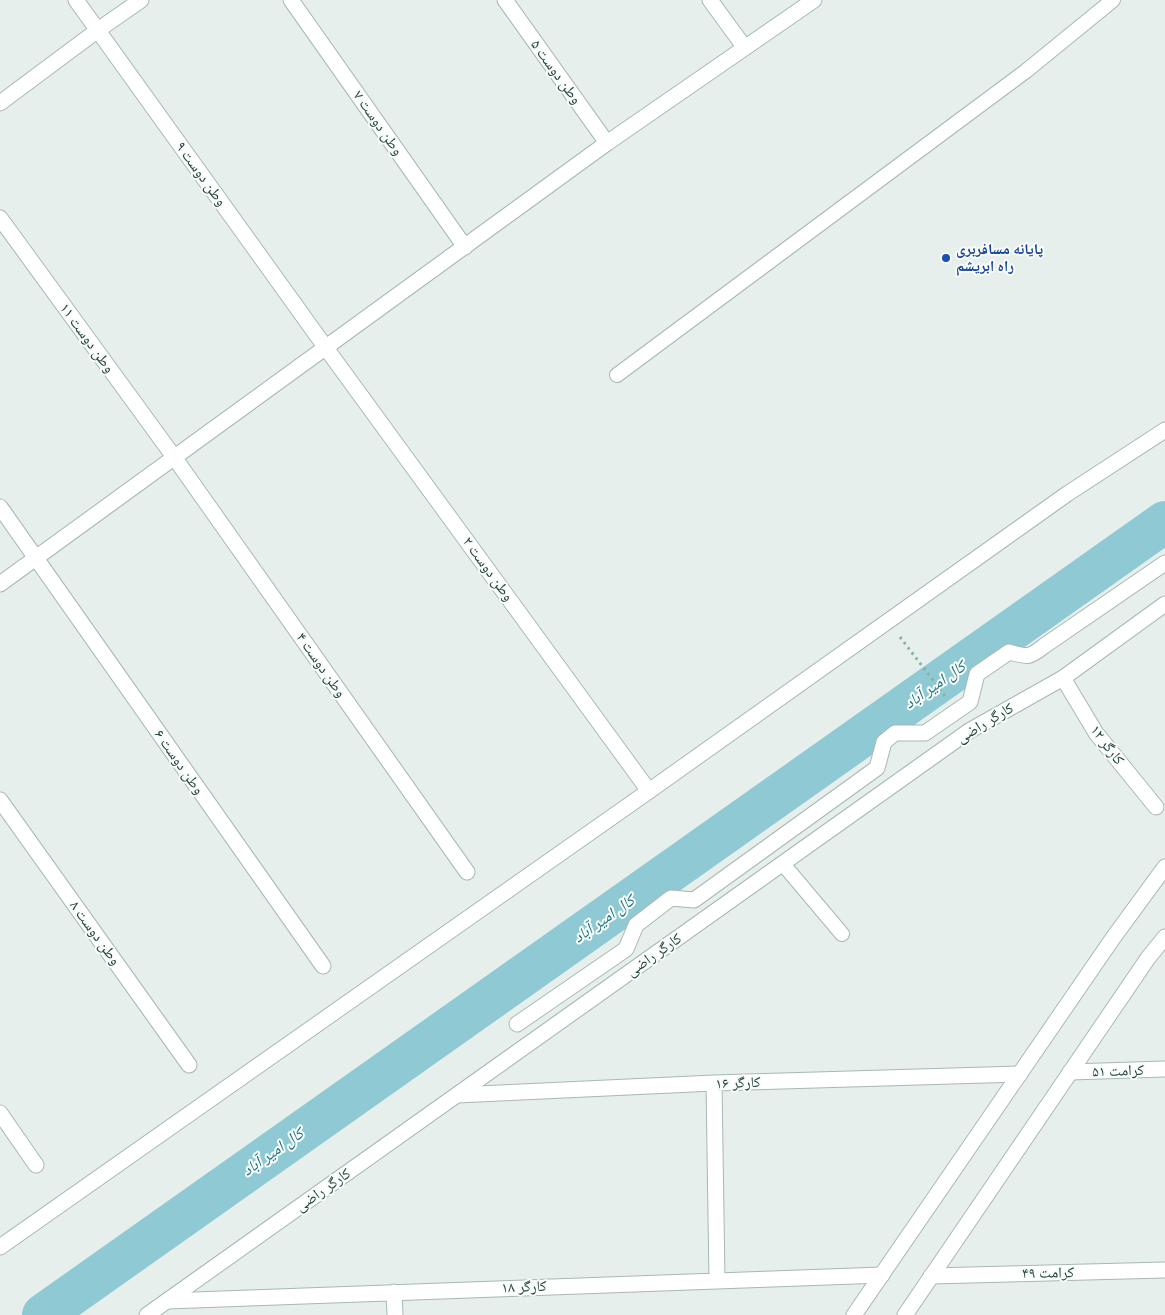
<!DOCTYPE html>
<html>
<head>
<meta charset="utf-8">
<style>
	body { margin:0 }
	canvas { display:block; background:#e6efeb }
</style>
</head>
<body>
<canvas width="1165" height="1315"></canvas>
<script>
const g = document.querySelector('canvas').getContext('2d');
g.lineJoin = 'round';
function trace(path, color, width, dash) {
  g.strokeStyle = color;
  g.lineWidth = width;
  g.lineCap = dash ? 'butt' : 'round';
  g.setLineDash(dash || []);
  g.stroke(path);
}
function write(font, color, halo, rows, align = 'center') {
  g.font = font + ' "Public Sans","Noto Naskh Arabic",sans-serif';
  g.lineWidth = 4;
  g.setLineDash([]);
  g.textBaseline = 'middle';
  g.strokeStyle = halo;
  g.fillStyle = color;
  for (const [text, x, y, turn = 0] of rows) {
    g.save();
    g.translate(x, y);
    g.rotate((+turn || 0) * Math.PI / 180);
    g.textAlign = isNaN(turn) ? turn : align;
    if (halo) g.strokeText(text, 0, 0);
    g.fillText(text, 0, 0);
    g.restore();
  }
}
trace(new Path2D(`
	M43 1315 1165 522`), '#8ec9d4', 42);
const service = new Path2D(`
	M617 375 1026 71 1113 0
	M783 864 842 934`);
const pedestrian = new Path2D(`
	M517 1024 626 949 636 925 671 898 694 900 877 768 884 742 895 733H925L970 702 977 674 1009 652C1028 657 1029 658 1044 646L1165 563`);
const minor = new Path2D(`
	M76 0 326 348 649 791
	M291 0 465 247
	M505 0 607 143
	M710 0 745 48
	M0 103 98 30 141 0
	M0 218 174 457 467 872
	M0 507 323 966
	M0 584 607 143 814 0
	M1063 678 1096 733 1156 807
	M0 800 189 1065
	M1070 1072 1165 1069
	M714 1083 717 1281
	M457 1095 714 1083 1020 1074
	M0 1113 36 1165
	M931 1276 1165 1270
	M394 1292 395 1315
	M167 1301 882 1275`);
const tertiary = new Path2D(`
	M0 1247 649 791 1067 494 1165 430
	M147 1315 969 731 1063 678 1165 604
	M854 1315 1113 938 1165 867
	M905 1315 1148 958 1165 937`);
trace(service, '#a8b8b2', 16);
trace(pedestrian, '#a8b8b2', 17);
trace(minor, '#a8b8b2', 17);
trace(tertiary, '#a8b8b2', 17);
trace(new Path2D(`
	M900 637 945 696`), '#86b3a5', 3, [2.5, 4]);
trace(service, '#fff', 14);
trace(pedestrian, '#fff', 15);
trace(minor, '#fff', 15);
trace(tertiary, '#fff', 15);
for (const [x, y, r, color] of [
	[946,258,5,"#1a4fb4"]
]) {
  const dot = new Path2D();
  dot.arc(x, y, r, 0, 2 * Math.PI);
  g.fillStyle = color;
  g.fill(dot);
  trace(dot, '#f7fbf9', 2);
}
write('15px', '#24423a', '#f7fbf9', [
	["وطن دوست ۵",556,72,54],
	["وطن دوست ۷",378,123,55],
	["وطن دوست ۹",201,174,54],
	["وطن دوست ۱۱",87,338,54],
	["وطن دوست ۲",488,569,54],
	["وطن دوست ۴",321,665,55],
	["کارگر راضی",985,723,-31],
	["کارگر ۱۲",1107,745,53],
	["وطن دوست ۶",179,762,55],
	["وطن دوست ۸",95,933,54],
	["کارگر راضی",654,955,-35],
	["کرامت ۵۱",1118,1071,-2],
	["کارگر ۱۶",738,1083,-2],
	["کارگر راضی",323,1190,-35],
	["کرامت ۴۹",1048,1273,-1],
	["کارگر ۱۸",524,1287,-2]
]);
write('bold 15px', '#164399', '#f7fbf9', [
	["پایانه مسافربری",956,249],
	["راه ابریشم",956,266]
], 'left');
write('italic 16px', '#1c6f80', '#f7fbf9', [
	["کال امیر آباد",935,685,-35],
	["کال امیر آباد",604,919,-35],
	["کال امیر آباد",273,1152,-35]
]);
</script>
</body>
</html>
